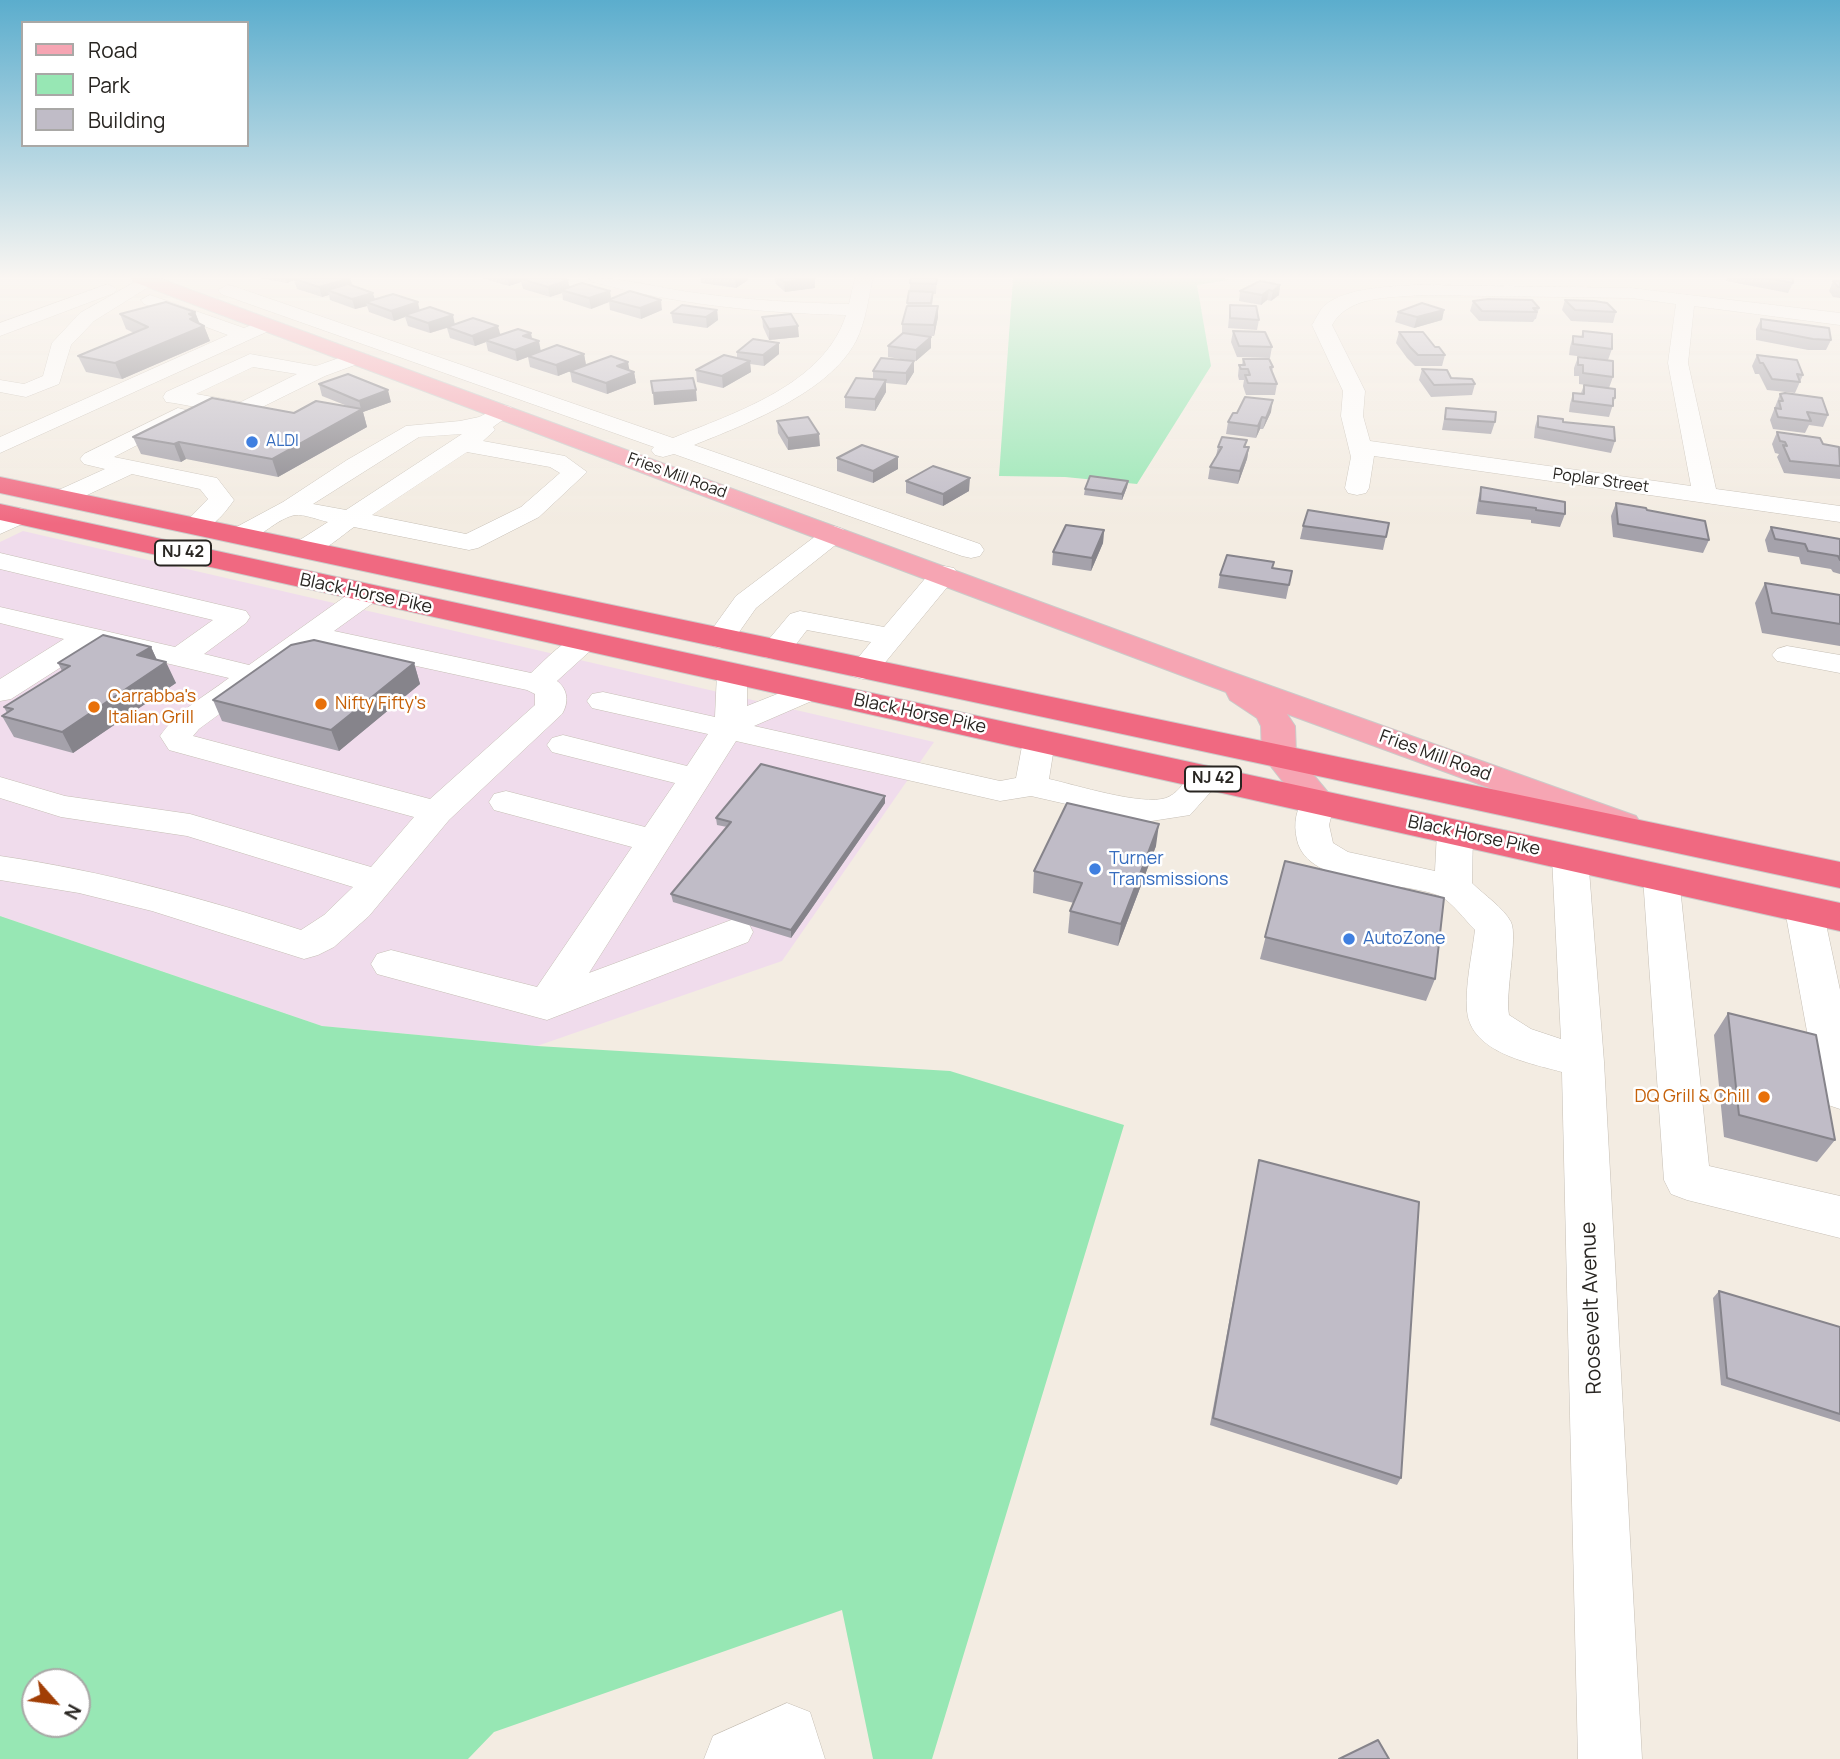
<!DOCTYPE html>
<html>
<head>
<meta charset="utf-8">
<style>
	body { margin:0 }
	#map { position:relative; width:1840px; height:1759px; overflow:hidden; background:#f3ece2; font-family:Manrope,sans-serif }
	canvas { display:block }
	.legend { position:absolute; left:21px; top:21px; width:228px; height:126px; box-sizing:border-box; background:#fff; border:2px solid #a9a8a6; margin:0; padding:9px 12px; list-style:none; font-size:21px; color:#282521 }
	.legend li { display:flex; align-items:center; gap:14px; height:35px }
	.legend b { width:35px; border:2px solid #a9a8a6 }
	.north { position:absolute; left:21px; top:1668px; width:70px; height:70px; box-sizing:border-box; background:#fff; border:2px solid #a9a8a6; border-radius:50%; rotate:118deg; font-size:19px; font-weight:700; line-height:28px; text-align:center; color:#282521 }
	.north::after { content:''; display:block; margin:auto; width:24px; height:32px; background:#a13e05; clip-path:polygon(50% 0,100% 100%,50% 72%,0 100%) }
</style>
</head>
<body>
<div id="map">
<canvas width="1840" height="1759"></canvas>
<ul class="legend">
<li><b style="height:9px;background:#f6a5b3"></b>Road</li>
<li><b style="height:19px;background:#97e7b4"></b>Park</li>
<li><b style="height:19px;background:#c0bcc7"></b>Building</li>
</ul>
<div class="north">N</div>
</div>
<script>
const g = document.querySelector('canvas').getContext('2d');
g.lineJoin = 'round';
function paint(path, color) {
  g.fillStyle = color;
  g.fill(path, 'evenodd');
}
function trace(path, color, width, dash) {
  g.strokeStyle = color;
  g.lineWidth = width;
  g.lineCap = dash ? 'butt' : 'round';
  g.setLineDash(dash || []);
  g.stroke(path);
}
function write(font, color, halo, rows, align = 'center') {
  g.font = font + ' Manrope,sans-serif';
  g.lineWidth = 5;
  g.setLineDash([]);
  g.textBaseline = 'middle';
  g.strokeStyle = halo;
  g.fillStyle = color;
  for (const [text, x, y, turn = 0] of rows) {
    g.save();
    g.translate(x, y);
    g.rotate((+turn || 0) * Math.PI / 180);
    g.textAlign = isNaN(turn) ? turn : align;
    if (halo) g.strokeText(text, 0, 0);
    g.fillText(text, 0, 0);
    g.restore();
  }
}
paint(new Path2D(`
	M23 531 934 742 782 961 537 1046 322 1026 0 916V542Z`), '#f0dcec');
paint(new Path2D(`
	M1013 278H1223L1228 280 1197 285 1211 366 1137 484 1065 477 999 476Z
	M0 916 322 1026 537 1046 950 1071 1124 1125 932 1759H873L842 1610 494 1732 468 1759H0ZM77 1682V1724H35V1682Z`), '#97e7b4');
const minor = new Path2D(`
	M142 278H156L158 281 94 321 71 345 59 384 26 397 0 392V380L24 384 43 376 52 343 80 313Z
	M589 278C626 277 660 289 697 293 747 300 798 303 849 304L855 278H873C868 299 866 321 856 341 829 393 746 424 694 445L980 544 984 550 980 556 971 558 962 556 674 454 663 457 655 455 651 450 654 447 221 294 218 290 227 285 233 286 673 438C734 413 824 385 846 315 759 313 676 304 592 282Z
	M108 284 117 289 114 293 0 336V323Z
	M1421 285 1631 288 1840 313V325L1694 306 1688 363 1716 489 1840 506V522L1374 456 1369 488 1366 493 1357 495 1348 493 1345 488 1351 457 1341 416 1343 391 1312 325C1316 319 1319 311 1324 306 1345 287 1394 286 1421 285ZM1421 295 1631 298 1676 304 1668 363 1691 486 1370 441 1363 416 1365 391 1332 325C1349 295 1390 298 1421 295Z
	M150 295 244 328 266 319 276 325 273 329 0 453V437L228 335 144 304 141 300Z
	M356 352 363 354 366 358 363 362 325 376 244 416 174 403 166 402 163 397 166 392 250 354 316 366ZM253 367 297 374 241 402 196 394Z
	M503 405 511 407 514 412 493 427 495 430 483 441 565 456 587 472 539 517 478 548 469 550 354 527C337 539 316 560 295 555L291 549 295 543 328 522C319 520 304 514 295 515 271 520 255 548 229 541L225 536 229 531 283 502 347 460 406 426 460 421 479 417ZM462 434 346 510 313 504 419 437ZM467 452 550 467 560 473 521 507 466 534 372 515Z
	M178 408 186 410 189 415 186 420 114 457 217 478 234 500C223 516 205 537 185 532L181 527 208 499 200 489 132 474 70 503 61 505 52 503 49 498 52 493 105 469 84 464 80 459 84 454Z
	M20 508 29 511 33 516 29 521 0 534V516Z
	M834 526 843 529 847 534 843 539 756 608 730 645 720 648 710 645 705 639 736 596 825 529Z
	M0 553 246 611 250 617 246 623 204 654 249 665 357 588 367 586 377 588 381 594 377 600 334 631 531 673C549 657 570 630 595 636L600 642 557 681C568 689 569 703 562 714L449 820 369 916 334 947 318 955 304 959 152 911 79 893 0 880V856C103 871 202 898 301 930L324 915 353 887 187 836 61 817 0 798V777L65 796 190 814 371 867 414 817 169 750 160 736C177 711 205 696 229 678L94 646 11 699 0 701V679L64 639 0 623V607L175 647 213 620 0 569ZM315 644 527 690 535 694V705L430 799 193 736 199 729Z
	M944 566 954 568 958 574 874 676 863 679 852 676 848 670 871 642 807 630C794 646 786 663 764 657L759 651 790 614 800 611 884 627 934 568Z
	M1787 646 1840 655V673L1777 661 1772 655 1777 649Z
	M732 664 743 667 747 673V706L810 681 821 683 825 690 821 697 754 726 1000 781 1016 778 1023 741 1028 734 1039 731 1050 734 1055 741 1049 779C1076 785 1142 806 1166 798 1189 789 1185 761 1219 770L1224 777 1190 815 1145 822 1031 796 1000 801 736 741 589 973 734 919 748 922 753 932 748 942 547 1020 377 974 371 964 377 954 391 950 537 987 632 847 494 810 489 802 494 794 506 791 645 827 675 783 552 752 547 745 552 738 563 735 687 766 708 734 592 708 587 701 592 694 603 692 715 717 717 673 721 667Z
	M1318 791 1330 794 1335 802 1329 825 1333 843 1348 852 1435 871 1437 832 1443 824 1455 821 1467 824 1473 832 1472 883C1484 895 1503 907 1511 922 1518 937 1505 992 1509 1015L1531 1029 1561 1039 1552 857 1557 849 1570 845 1583 849 1588 857 1604 1062 1642 1759H1578L1562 1072C1530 1063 1471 1053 1467 1011 1465 984 1472 956 1475 930 1465 920 1452 902 1440 896 1402 880 1308 888 1297 840 1293 823 1296 809 1306 794Z
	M1661 865 1674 868 1679 877 1709 1166 1840 1196V1238L1687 1200 1671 1194 1664 1180 1643 877 1648 868Z
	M1804 897 1817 901 1823 910 1840 990V1109L1825 1104 1818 1092 1785 910 1791 901Z
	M787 1703 810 1712 825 1759H704L713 1736Z`);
const major = new Path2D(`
	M132 278H158L1223 669 1636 816 1641 824 1636 832 1623 836 1610 832 1287 714 1295 726 1296 754 1336 802 1331 810 1318 813 1305 810 1262 755 1261 726 1257 718 1230 700 1226 692 134 282Z`);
const highway = new Path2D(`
	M0 477 1840 862V888L0 493Z
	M0 504 1840 903V931L0 520Z`);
trace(minor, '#c6bfb5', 1);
trace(major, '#cbcbca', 2);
trace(highway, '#cbcbca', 2);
paint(minor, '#fff');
paint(major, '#f6a5b3');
paint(highway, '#f06981');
paint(new Path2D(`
	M259 278H350L352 285 375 299 420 310 455 325 500 335 532 339 541 351 584 354 586 365 634 372 636 383 607 394 572 382 570 371 558 376 530 367 528 357 517 361 488 351 486 342 475 346 450 338 447 328 430 333 408 326 405 317 394 321 369 312 367 306 355 309 330 300 329 295 322 297 297 289 294 280 287 283Z
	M482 278H559L569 287 610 291 611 299 662 310 641 319 610 310 609 302 591 309 563 300 562 293 550 297 523 289 521 282 509 286Z
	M701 278H748V280L736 288 701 283Z
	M775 278H814L815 288 785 292 776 284Z
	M911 278H937L936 294H933L932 306H938V317L934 336H919L931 348 916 361H914V372L906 385 886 383V392L875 411 845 408V397L873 379V371L913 361 888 357V346L902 334V324L907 306Z
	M1727 278H1793V283L1788 293 1726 281Z
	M1833 281H1840V298L1833 297 1829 291Z
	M1280 285 1279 295 1271 301 1267 300 1261 305 1239 301 1240 291Z
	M1565 300 1616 312 1613 323 1571 321 1562 310Z
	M1473 301 1539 308 1536 319H1535L1533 322 1479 321 1470 311Z
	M1230 305 1259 320 1257 330 1228 328Z
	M717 310 718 320 707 328 673 323 671 313Z
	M1444 310 1442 320 1414 328 1395 322 1398 312Z
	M195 312 199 323 204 326 210 341 122 379 86 372 78 356 134 333 126 329 120 314Z
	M762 317 799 337 769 340 763 327Z
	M1761 319 1831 340 1826 350H1808L1756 340V329Z
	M1233 331 1272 347 1270 358 1237 357 1231 342Z
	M1583 331 1612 349 1608 360 1569 355 1570 347 1573 336 1581 337Z
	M1399 332 1435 347 1445 355 1442 366H1415L1407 358 1396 343Z
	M779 343V354L764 366 750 364 751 372 723 388 697 382 696 370 737 358V352Z
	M1757 355 1803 375 1795 393 1767 390 1759 374H1755L1752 366Z
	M1578 357 1613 377 1609 388 1579 384V376H1574V368Z
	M1243 359 1273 367 1272 372 1277 384 1275 395H1246L1243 386 1244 380H1239L1238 376 1239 365H1242Z
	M1422 369 1475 384 1472 395 1431 397 1419 380Z
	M319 384 391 402 363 412 367 427 278 477 186 459 181 462 141 454 133 437 294 413 350 407 322 396Z
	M1584 385 1615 398 1609 417 1569 412 1570 404 1573 393H1581Z
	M1780 394 1828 415 1823 427 1809 425 1805 433 1773 429 1770 420Z
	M1446 408 1495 422 1491 434 1442 430Z
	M1271 412 1263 429H1260L1256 438 1226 434 1228 422 1237 413Z
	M1538 416 1563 422 1615 441 1611 453 1534 438 1535 427Z
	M777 421 820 446 788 450 778 433Z
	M1777 432 1840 449V479L1784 473 1777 457 1779 454 1775 453 1772 444Z
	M1247 440 1245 447H1249L1247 459 1238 484 1208 479 1210 467 1216 456 1218 447Z
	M837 458 898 469 873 483 837 471Z
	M906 481 969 491 943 506 906 493Z
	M1128 481 1127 487 1122 500 1084 495 1085 489Z
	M1481 487 1565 514 1560 527 1531 523V520L1476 514 1478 500Z
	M1616 503 1647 510 1709 540 1703 553 1613 537 1611 516Z
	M1389 523 1383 550 1300 539 1303 526Z
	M1771 527 1840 539V574L1833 572 1831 569 1801 564 1799 557 1768 552 1765 540Z
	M1104 530 1103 543 1091 571 1052 565 1053 552Z
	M1273 568 1292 571 1286 599 1218 588 1220 575Z
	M1765 583 1840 595V646L1762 633 1755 603Z
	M151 647 157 660 176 683 73 753 14 737 2 716 7 713 4 707 62 671 58 663Z
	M414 663 420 684 339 751 222 721 213 700Z
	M885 796V803L791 938 673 902 671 894 727 827 717 825 716 818Z
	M1156 846 1118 946 1068 933 1070 911 1074 903 1033 893 1034 871Z
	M1285 861 1435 979 1426 1001 1260 959Z
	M1728 1013 1835 1140 1817 1162 1724 1137 1714 1035Z
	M1259 1160 1401 1478 1397 1485 1210 1425Z
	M1719 1291 1840 1327V1422L1721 1385 1713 1298Z`), '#a5a2ab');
paint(new Path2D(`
	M285 278H301L294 279V280L287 283Z
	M350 278 353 288 327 290 329 295 322 297 319 287Z
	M508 278H532L521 279V282L509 286Z
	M735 278H748V280L736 288Z
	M815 278V288L785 292 784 282Z
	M568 280 570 290H561L562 293 550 297 548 287Z
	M1280 285 1279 295 1271 301 1273 291Z
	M1269 290 1267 300 1261 305 1262 295Z
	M610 291 611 300H608L609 302 591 309 589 298Z
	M373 293 376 303 366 302 367 306 355 309 352 299Z
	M661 300 662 310 641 319 640 308Z
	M418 302 420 312 405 315V317L394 321 391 311Z
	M938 306V317L934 336V325Z
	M717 310 718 320 707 328 706 317Z
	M1444 310 1442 320 1414 328 1417 317Z
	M195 312 201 327 204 326 210 341 122 379 115 363 189 314Z
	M453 315 455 325 430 333 428 323Z
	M498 326 501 337 485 340 486 342 475 346 472 336Z
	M798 326 799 337 769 340V329Z
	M531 333 533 343 539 341 541 352 517 361 515 350 523 336Z
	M931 337V348L916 361V350Z
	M779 343V354L764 366 763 355Z
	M584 354 586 365 558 376 556 365Z
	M750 361 751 372 723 388 722 376Z
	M914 361V372L906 385V373Z
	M628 362 630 373 617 366Z
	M634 372 636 383 607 394 606 383Z
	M886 380V392L875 411V399Z
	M388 390 391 402 363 412 367 427 278 477 272 459 361 409 359 401Z
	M696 390 697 401 654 405 653 393Z
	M1273 400 1271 412 1263 429 1266 418Z
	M1262 417 1260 429 1256 438 1258 426Z
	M819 434 820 446 788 450V438Z
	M179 442 186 459 181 462 174 444Z
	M1249 447 1247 459 1238 484 1240 471Z
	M898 457V469L873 483V471Z
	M970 478 969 491 943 506V494Z
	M1128 481 1127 487 1122 500V494Z
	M1104 530 1103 543 1091 571 1092 558Z
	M151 647 160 667 166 662 176 683 73 753 62 732 137 655Z
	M414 663 420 684 339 751 331 730Z
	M885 796V803L791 938V930Z
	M1159 824 1156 846 1118 946 1121 924Z`), '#86848b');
const building = new Path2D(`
	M297 278H350L319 287 294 279Z
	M523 278H559L568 280 548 287 521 279Z
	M779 278H815L784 282Z
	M911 278H937L936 284 910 283Z
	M1766 278H1793V283Z
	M1260 281 1280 285 1273 291 1269 290 1262 295 1240 291Z
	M1833 281H1840V287H1838Z
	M582 283 610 291 589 298 561 290Z
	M348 284 373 293 352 299 327 290Z
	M630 291 661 300 640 308 608 300Z
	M909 291 933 292 931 303H907Z
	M393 294 418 302 391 311 366 302Z
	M1488 299 1532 300 1539 308H1533L1537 312 1482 311 1473 301Z
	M1565 300 1594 301 1607 303 1616 312 1575 310Z
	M166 302 195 312 189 314 195 317 190 319 204 326 115 363 78 356 148 327 120 314Z
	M1422 303 1444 310 1417 317 1398 312Z
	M682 305 717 310 706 317 671 313Z
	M1230 305 1256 306 1259 320 1230 318Z
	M907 306H938L934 325 902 324Z
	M430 307 453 315 428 323 405 315Z
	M791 314 798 326 769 329 762 317Z
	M473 318 498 326 472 336 447 327Z
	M1761 319 1829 328 1831 340 1813 339 1761 329Z
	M518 329 531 333 523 336 539 341 515 350 485 340Z
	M1233 331 1265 332 1272 347 1239 346Z
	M1583 331 1612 334V349L1573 344V336L1583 337Z
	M1399 332H1423L1435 347H1439L1445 355H1418L1410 347Z
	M903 333 931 337 916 350 888 346Z
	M753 339 779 343 763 355 737 352Z
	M557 345 584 354 556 365 528 356Z
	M724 355 750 361 722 376 696 370Z
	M1757 355 1797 360 1803 375 1797 374 1800 382 1772 379 1763 363H1760Z
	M611 356 628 362 617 366 634 372 606 383 570 371Z
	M1578 357 1613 361V377L1583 373V365H1578Z
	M881 358 914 361 906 373 873 371Z
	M1243 359H1269L1273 367H1270L1277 384 1248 383 1245 375H1250L1248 369H1241L1239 365H1245Z
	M1422 369 1447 370 1451 378 1472 379 1475 384 1434 385Z
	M348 374 388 390 359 401 319 384Z
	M693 378 696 390 653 393 651 381Z
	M856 378 886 380 875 399 845 397Z
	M1584 385 1615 389V398H1613V406L1573 401V393L1584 394Z
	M1785 393 1822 398 1828 415 1807 412 1811 421 1778 417 1775 408 1781 409 1779 401H1783L1780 394Z
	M1245 397 1273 400 1266 418 1262 417 1258 426 1228 422 1233 413H1237Z
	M212 398 294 413 316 401 362 409 272 459 179 442 174 444 133 437Z
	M1446 408 1496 412 1495 422 1445 419Z
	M1538 416 1563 419V422L1614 427 1615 441 1538 427Z
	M808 417 819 434 788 438 777 421Z
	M1777 432 1820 438 1823 444 1839 447 1840 466 1790 461 1783 445 1787 446 1785 442 1780 441Z
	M1222 437 1247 440 1244 447H1249L1240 471 1210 467 1222 447H1218Z
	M862 445 898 457 873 471 837 458Z
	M933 466 970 478 943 494 906 481Z
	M1090 476 1128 481 1122 494 1085 489Z
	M1481 487 1565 502V514L1536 510V508L1480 501Z
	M1616 503 1646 508 1647 510 1705 521 1709 540 1618 524Z
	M1308 510 1389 523 1386 537 1303 526Z
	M1066 525 1104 530 1092 558 1053 552Z
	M1771 527 1840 539V560L1838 556 1808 551 1805 544 1775 539Z
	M1227 555 1274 562 1272 568 1292 571 1289 585 1220 575Z
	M1765 583 1840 595V624L1772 613Z
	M103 635 151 647 137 655 166 662 62 732 2 716 13 709 4 707 70 666 58 663Z
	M314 640 414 663 331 730 213 700 291 645Z
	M761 764 885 796 791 930 671 894 731 822 716 818Z
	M1067 803 1159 824 1121 924 1070 911 1082 883 1034 871Z
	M1285 861 1444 898 1435 979 1265 937Z
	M1728 1013 1816 1035 1835 1140 1739 1115Z
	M1259 1160 1419 1202 1401 1478 1213 1418Z
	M1719 1291 1840 1327V1414L1727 1378Z
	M1378 1740 1389 1759H1339Z`);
paint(building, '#c0bcc7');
trace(building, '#86848b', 2);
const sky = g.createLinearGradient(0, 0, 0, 524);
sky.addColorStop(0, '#5badcd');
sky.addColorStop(0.53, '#faf6f2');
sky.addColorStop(1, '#faf6f200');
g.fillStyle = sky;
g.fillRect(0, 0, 1840, 524);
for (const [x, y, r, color] of [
	[252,442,7,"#3f7fe0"],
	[321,704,7,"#e8710a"],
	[94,707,7,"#e8710a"],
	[1095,869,7,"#3f7fe0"],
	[1349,939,7,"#3f7fe0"],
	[1764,1097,7,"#e8710a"]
]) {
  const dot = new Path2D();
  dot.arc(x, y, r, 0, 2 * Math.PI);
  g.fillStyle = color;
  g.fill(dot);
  trace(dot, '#fff', 2.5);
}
write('16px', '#366cbe', '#fff', [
	["ALDI",266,442]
], 'left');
write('16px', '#282521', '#fff', [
	["Fries Mill Road",677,476,20],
	["Poplar Street",1601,481,8]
]);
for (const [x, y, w] of [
	[183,553,56],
	[1213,779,56]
]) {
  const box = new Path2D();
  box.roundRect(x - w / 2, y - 12.5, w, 25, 5);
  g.fillStyle = '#fff';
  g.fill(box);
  trace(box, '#282521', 2);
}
write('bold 16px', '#282521', null, [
	["NJ 42",183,553],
	["NJ 42",1213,779]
]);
write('18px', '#282521', '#fff', [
	["Black Horse Pike",366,594,12],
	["Black Horse Pike",920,714,12],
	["Fries Mill Road",1435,756,20],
	["Black Horse Pike",1474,836,12]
]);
write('18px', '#c56008', '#fff', [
	["Carrabba's",108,697],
	["Italian Grill",108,718],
	["Nifty Fifty's",335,704],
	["DQ Grill & Chill",1750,1097,"right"]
], 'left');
write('18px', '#366cbe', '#fff', [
	["Turner",1109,859],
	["Transmissions",1109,880],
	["AutoZone",1363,939]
], 'left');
write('21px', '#282521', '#fff', [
	["Roosevelt Avenue",1592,1308,-92]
]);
</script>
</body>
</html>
